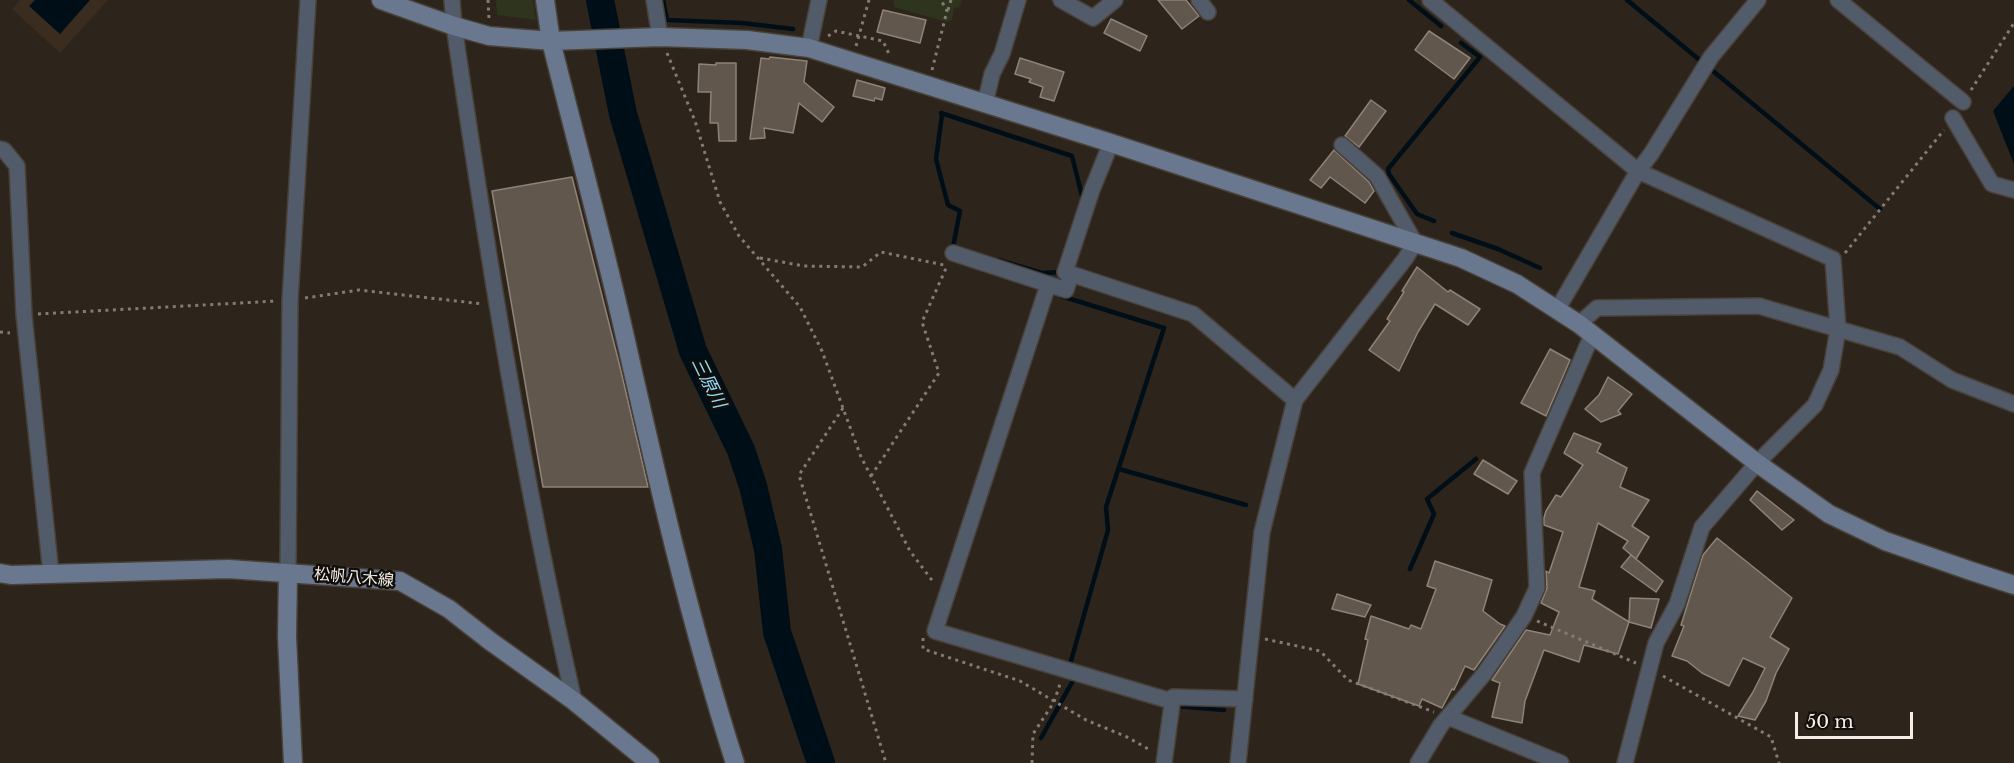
<!DOCTYPE html>
<html>
<head>
<meta charset="utf-8">
<style>
	body { margin:0 }
	#map { position:relative; width:2014px; height:763px; overflow:hidden; background:#2d241b; font-family:"Libre Baskerville",serif }
	canvas { display:block }
	.scale { position:absolute; left:1795px; top:712px; width:118px; height:27px; box-sizing:border-box; border:3px solid #f4ede8; border-top:0; padding-left:8px; font-size:18px; line-height:21px; white-space:nowrap; color:#f4ede8; -webkit-text-stroke:4px #120e0a; paint-order:stroke }
</style>
</head>
<body>
<div id="map">
<canvas width="2014" height="763"></canvas>
<div class="scale">50 m</div>
</div>
<script>
const g = document.querySelector('canvas').getContext('2d');
g.lineJoin = 'round';
function paint(path, color) {
  g.fillStyle = color;
  g.fill(path, 'evenodd');
}
function trace(path, color, width, dash) {
  g.strokeStyle = color;
  g.lineWidth = width;
  g.lineCap = dash ? 'butt' : 'round';
  g.setLineDash(dash || []);
  g.stroke(path);
}
function write(font, color, halo, rows, align = 'center') {
  g.font = font + ' "Libre Baskerville","Noto Sans JP",serif';
  g.lineWidth = 5;
  g.setLineDash([]);
  g.textBaseline = 'middle';
  g.strokeStyle = halo;
  g.fillStyle = color;
  for (const [text, x, y, turn = 0] of rows) {
    g.save();
    g.translate(x, y);
    g.rotate((+turn || 0) * Math.PI / 180);
    g.textAlign = isNaN(turn) ? turn : align;
    if (halo) g.strokeText(text, 0, 0);
    g.fillText(text, 0, 0);
    g.restore();
  }
}
paint(new Path2D(`
	M20 0H108L60 53 12 9Z`), '#3a2c1e');
paint(new Path2D(`
	M496 0H533L536 20 497 15Z
	M893 0H962L960 7 954 8 952 20 947 22 894 7Z`), '#2e341d');
paint(new Path2D(`
	M35 0H90L60 34 29 6Z
	M2014 86V164L1993 111Z`), '#000e17');
trace(new Path2D(`
	M663 0 667 20 742 23 793 29
	M1409 0 1441 26
	M1627 0 1880 209
	M941 113 1072 156 1083 200
	M942 115 936 159 948 205 960 211 953 247 955 248
	M1434 221 1417 214 1389 174 1388 169 1480 57 1461 43
	M1452 233 1498 249 1540 268
	M998 260 1042 273 1063 272
	M1061 296 1164 328 1106 507 1108 530 1069 668
	M1119 469 1246 505
	M1410 569 1434 514 1427 499 1476 459
	M1176 706 1224 710
	M1041 738 1075 677`), '#000e17', 4.5);
trace(new Path2D(`
	M600 0 623 114 693 351 741 450 753 486 768 549 777 632 821 763`), '#000e17', 28);
const building = new Path2D(`
	M1158 0H1186L1199 16 1182 29Z
	M883 10 926 20 920 43 877 32Z
	M1111 19 1147 36 1140 51 1104 33Z
	M1429 31 1470 58 1454 79 1415 50Z
	M770 57 807 61 804 82 834 107 822 122 799 103 793 133 764 128 765 138 750 139 761 58 769 59Z
	M1020 58 1064 72 1054 101 1040 97 1043 87 1029 82 1031 79 1015 74Z
	M716 63H736V141H719L718 123H710L711 92H698L699 64 716 65Z
	M857 80 885 88 882 100 875 98 874 101 853 96Z
	M1371 100 1386 111 1359 147 1345 136Z
	M1334 150 1369 182 1374 191 1365 203 1330 177 1321 188 1310 180Z
	M572 177 620 367 648 487H543L492 191Z
	M1417 267 1448 292 1450 290 1480 309 1468 325 1435 304 1418 332 1399 371 1369 350 1390 321 1387 319 1404 292 1402 291Z
	M1550 349 1570 360 1546 416 1521 403Z
	M1608 377 1632 394 1618 411 1621 414 1601 422 1585 409 1599 395Z
	M1574 433 1601 444 1597 452 1627 468 1620 487 1649 500 1632 526 1649 537 1636 559 1623 548 1628 541 1598 523 1579 587 1595 591 1592 599 1629 622 1618 654 1584 645 1579 662 1544 650 1525 701 1522 723 1492 717 1500 683 1492 680 1526 630 1550 635 1559 612 1541 603 1547 588 1546 571 1549 573 1563 532 1544 525V518L1546 511 1556 495 1561 497 1583 465 1564 453Z
	M1483 460 1517 481 1508 494 1474 474Z
	M1757 491 1794 520 1782 530 1750 500Z
	M1717 538 1792 598 1770 637 1789 649 1776 673 1766 701 1755 720 1738 716 1753 692 1765 668 1743 658 1729 686 1702 673 1687 661 1672 656 1684 626 1681 625 1703 555Z
	M1631 555 1663 581 1656 592 1621 567Z
	M1435 561 1492 580 1483 611 1500 624 1505 626 1474 670 1465 666 1454 690 1452 689 1442 708 1422 699 1419 706 1358 684 1368 640 1365 639 1371 616 1409 629 1411 625 1421 629 1436 589 1427 586Z
	M1337 594 1371 605 1365 617 1332 609Z
	M1630 598 1659 599 1651 628 1629 622Z`);
paint(building, '#62574d');
trace(building, '#8e8378', 1.5);
const street = new Path2D(`
	M452 0 454 26C487 252 523 478 574 701
	M654 0 660 37
	M1061 0 1093 18 1115 0
	M1199 0 1208 12
	M1430 0 1638 171 1833 259 1838 329 1831 370 1815 405 1757 463 1702 527 1677 604 1656 643 1625 763
	M1838 0 1963 102
	M809 48 819 0
	M985 104 992 74 1002 54 1018 0
	M1953 118 1992 184 2014 190
	M1111 143 1092 190 1065 272 1193 314 1295 400
	M0 149 4 150 17 166 24 315 51 574
	M953 253 1066 290 1071 274
	M1048 285 935 631 1171 701
	M1557 310 1638 171 1651 154 1711 57 1758 0
	M1579 324 1597 308 1759 306 1900 347 1952 380 2014 404
	M288 573 290 300 308 0
	M1448 717 1561 763
	M1164 763 1173 697 1245 699
	M1238 763 1262 532 1295 400 1405 259 1415 243 1377 176 1342 145
	M1418 763 1441 725 1484 674 1524 616 1537 588 1532 473 1592 335`);
const secondary = new Path2D(`
	M381 0 454 26 489 36 551 41 660 37 747 40 809 48 1111 143 1461 258 1517 284 1579 324 1757 463 1829 514 1885 541 1971 571 2014 585
	M545 0 551 41C575 137 601 232 623 328 656 474 689 620 735 763
	M0 573 11 575 228 569 400 581 449 609 490 641 574 701 650 763
	M288 573 287 637 293 763`);
trace(street, '#494038', 18);
trace(secondary, '#494038', 21);
trace(new Path2D(`
	M488 0 489 19
	M948 10 951 0
	M828 36 836 31 883 41 890 56
	M856 46 869 0
	M667 53 695 121 720 202 739 236 800 307 822 351 861 457 910 551 934 583
	M932 70 947 11 941 0
	M1971 90 2014 23
	M1845 253 1944 130
	M760 258 804 266 862 267 881 252 944 265
	M305 298 359 290 483 304
	M38 314 277 301
	M0 332 10 333
	M843 408 799 475 886 763
	M871 476 939 373 922 322 947 266
	M1537 621 1636 663
	M923 638V649L1020 681 1086 720 1127 737 1150 750
	M1265 639 1320 651 1348 680 1434 712
	M1663 676 1771 737 1779 763
	M1032 763 1033 734 1054 702 1060 684`), '#847c74', 3, [3, 4.5]);
trace(street, '#515b69', 15);
trace(secondary, '#69788e', 18);
write('16px', '#f4ede8', '#120e0a', [
	["松帆八木線",354,578,5]
]);
write('italic 18px', '#92dbfe', '#120e0a', [
	["三原川",708,383,64]
]);
</script>
</body>
</html>
